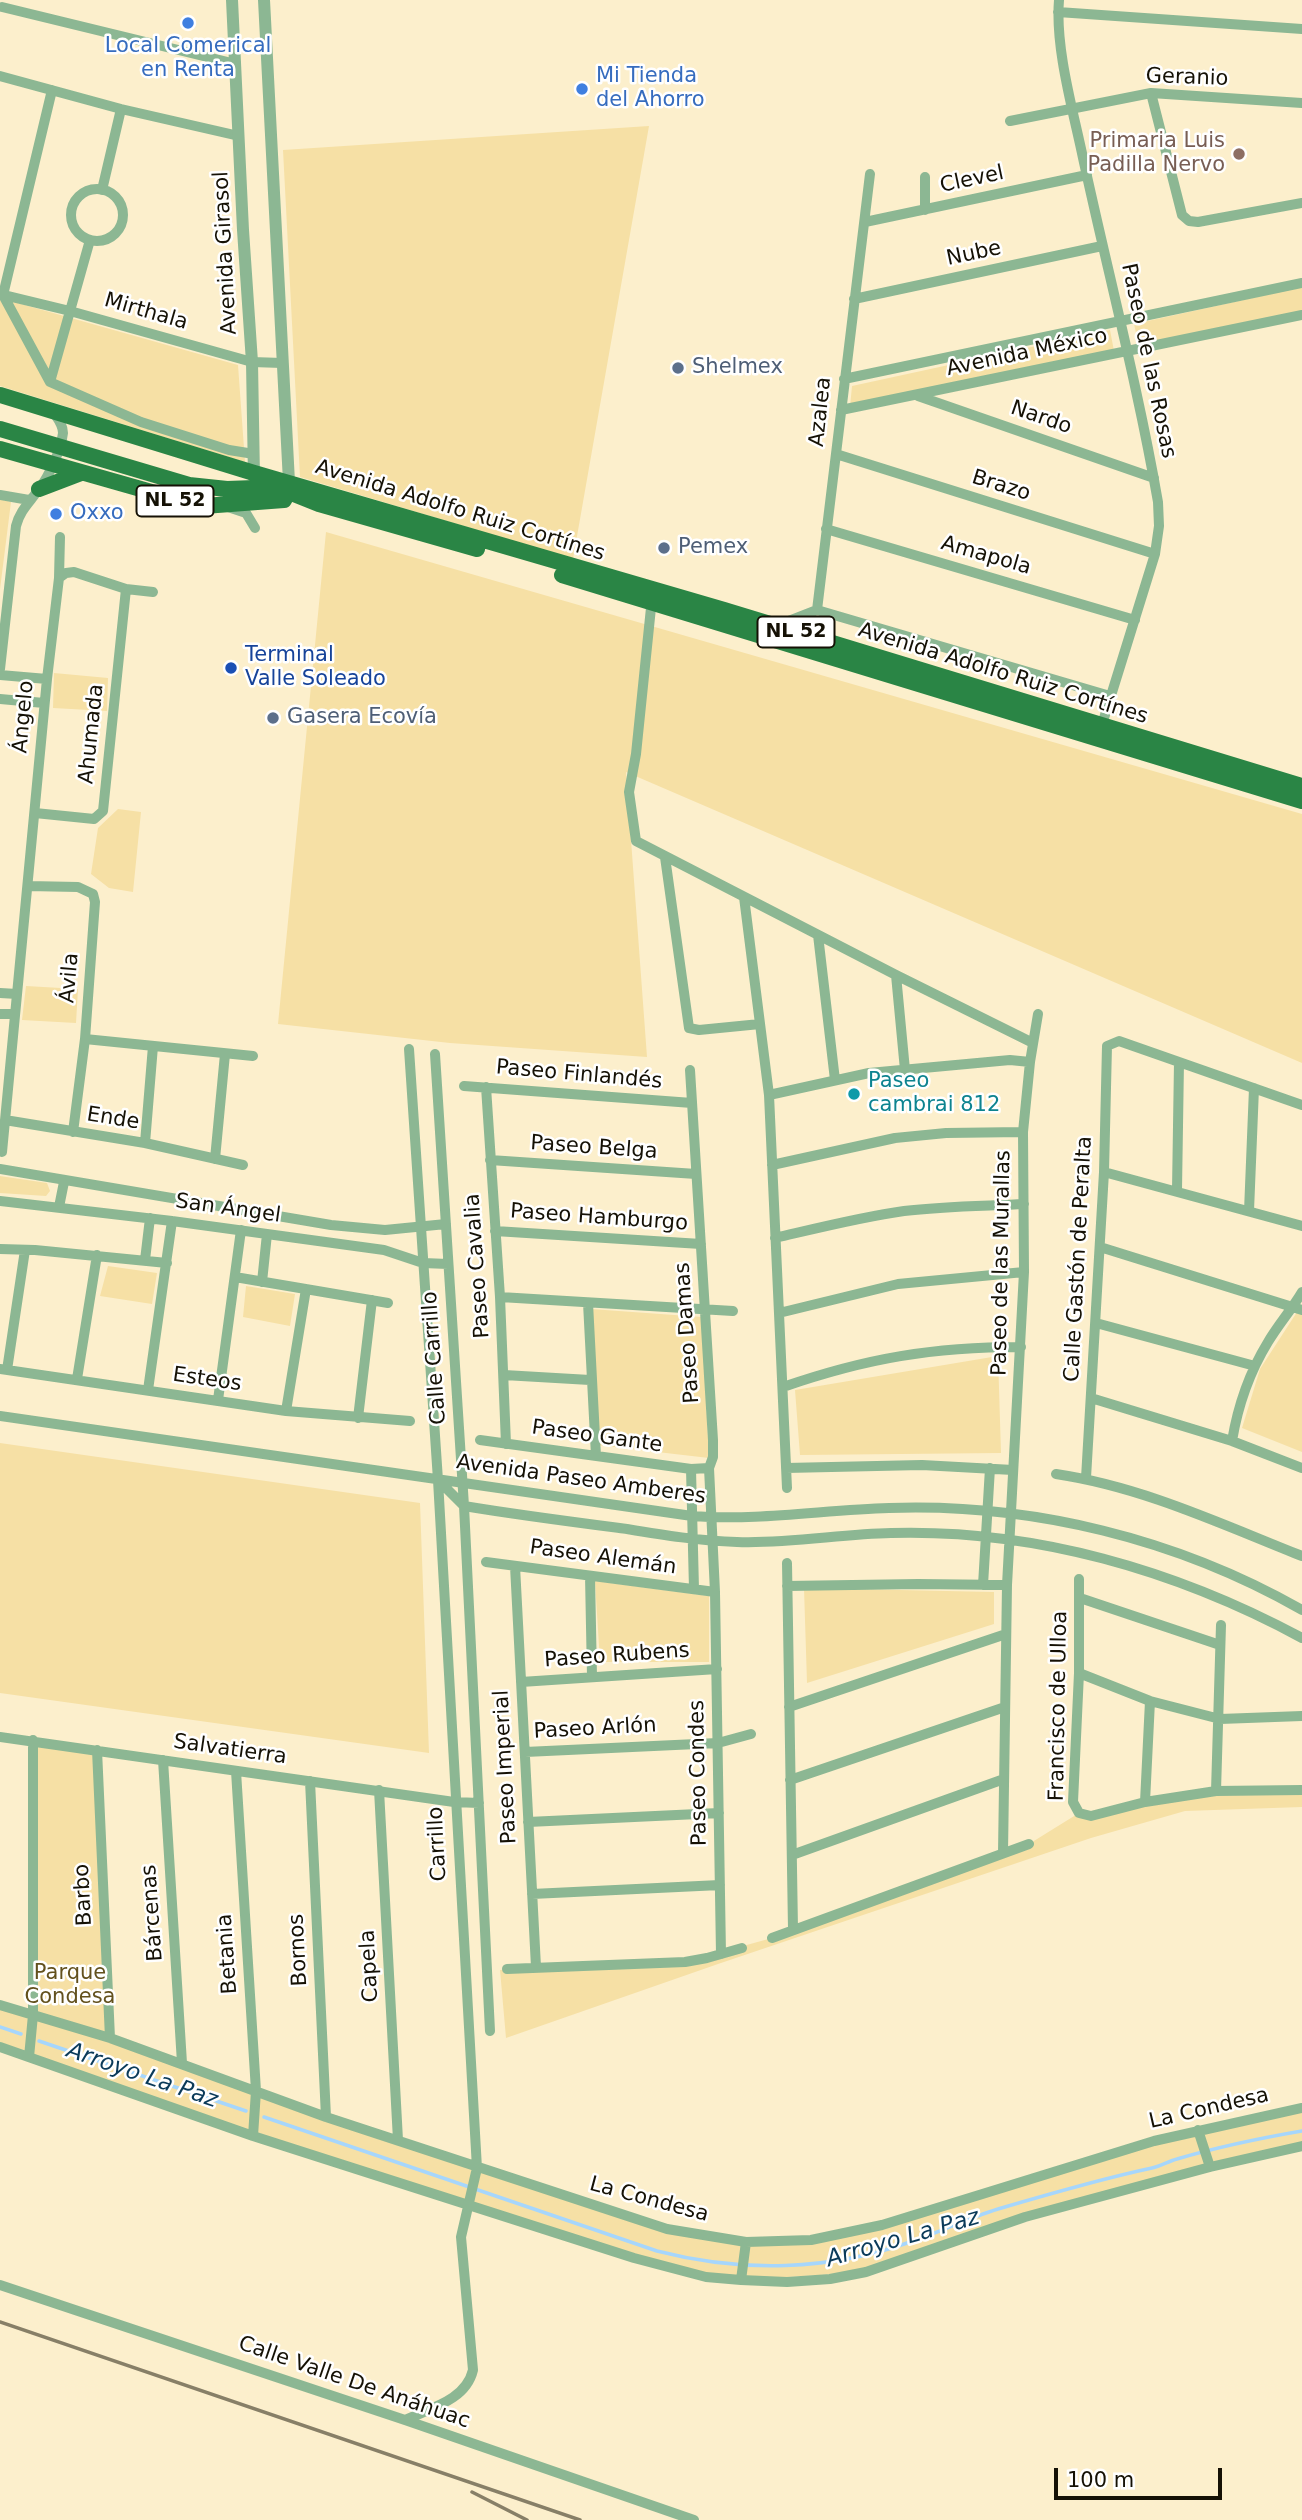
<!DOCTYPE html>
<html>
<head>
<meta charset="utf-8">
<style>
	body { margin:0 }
	#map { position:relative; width:1302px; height:2520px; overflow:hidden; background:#fcefcc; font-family:"DejaVu Sans",sans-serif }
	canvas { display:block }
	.scale { position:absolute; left:1054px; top:2468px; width:168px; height:32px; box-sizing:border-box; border:4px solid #151105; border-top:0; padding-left:9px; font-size:21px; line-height:24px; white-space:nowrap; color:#151105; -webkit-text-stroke:5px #fff; paint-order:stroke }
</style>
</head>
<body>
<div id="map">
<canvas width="1302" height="2520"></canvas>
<div class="scale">100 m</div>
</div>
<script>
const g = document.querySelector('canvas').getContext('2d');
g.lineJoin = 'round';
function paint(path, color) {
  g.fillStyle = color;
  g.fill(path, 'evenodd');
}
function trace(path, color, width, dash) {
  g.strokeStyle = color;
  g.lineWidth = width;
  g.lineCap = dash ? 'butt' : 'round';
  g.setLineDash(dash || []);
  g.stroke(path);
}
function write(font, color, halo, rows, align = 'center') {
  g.font = font + ' "DejaVu Sans",sans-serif';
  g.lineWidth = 5;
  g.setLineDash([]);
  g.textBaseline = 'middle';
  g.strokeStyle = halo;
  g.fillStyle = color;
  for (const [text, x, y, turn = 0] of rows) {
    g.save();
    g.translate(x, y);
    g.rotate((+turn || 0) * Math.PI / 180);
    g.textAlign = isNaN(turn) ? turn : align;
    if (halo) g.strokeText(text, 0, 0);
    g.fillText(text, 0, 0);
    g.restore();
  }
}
paint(new Path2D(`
	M649 126 573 559 300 477 283 150Z
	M1302 287V311L1139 346 1134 324Z
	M0 298 238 365 245 462 0 386Z
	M1110 330 1114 351 850 407 852 386Z
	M0 499 11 502 0 589Z
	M326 532 1302 814V1063L626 772 647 1057 450 1043 278 1024Z
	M54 673 108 678 107 711 53 708Z
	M118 809 141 812 133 892 109 888 91 874 98 828Z
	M26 986 78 989 76 1023 22 1020Z
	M0 1176 47 1183 50 1191 46 1196 0 1193Z
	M108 1266 157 1273 152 1304 100 1296Z
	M246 1286 295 1294 290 1326 243 1317Z
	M591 1309 702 1317 709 1458 597 1445Z
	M1297 1312 1302 1315V1452L1242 1428 1260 1369Z
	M998 1356 1001 1453 800 1455 795 1390Z
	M0 1443 420 1503 429 1753 0 1693Z
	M595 1581 709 1596V1662H600Z
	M804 1588 994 1592V1624L807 1683Z
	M33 1740 97 1750 111 2038 667 2229 746 2242 811 2240 882 2225 1083 2161 1302 2108V2146L1139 2185 866 2272 741 2280 634 2258 0 2047V2005L32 2015Z
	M1302 1790V1807L1185 1811 1091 1838 718 1964 506 2038 500 1970 685 1962 772 1938 1029 1844 1079 1813 1216 1791Z`), '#f6e0a5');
trace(new Path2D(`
	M0 2027 21 2034
	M39 2041 246 2111
	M264 2117 657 2251C742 2273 830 2271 913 2241 942 2231 969 2218 998 2209 1049 2194 1100 2179 1152 2168 1161 2166 1169 2161 1177 2159 1218 2147 1261 2138 1302 2131`), '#a6d6fc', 3.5);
trace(new Path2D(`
	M1059 0C1055 48 1073 110 1083 158 1108 273 1138 387 1158 502L1159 526 1155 554 1100 731
	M2 7 236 64
	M1058 12 1302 29
	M0 76 121 109 239 136
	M52 90 3 295 50 382 141 422 229 450 254 454
	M1151 93 1182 215 1189 221 1198 222 1302 203
	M1010 121 1151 93 1302 103
	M71 215a26 26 0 1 1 52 0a26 26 0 1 1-52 0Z
	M102 190 121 109
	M925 210V177
	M865 222 1087 175
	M0 294 70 311 252 362 282 363
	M854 299 1102 246
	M844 379 1302 283
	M50 382 90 240
	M918 396 1154 478
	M841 410 1302 315
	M836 454 1155 554
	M0 495 29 500
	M228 507 246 513 255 528
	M826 529 1135 620
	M59 578 66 573 74 572 126 589 153 592
	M652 598 636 754 629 792 636 841 896 975 1033 1043
	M817 610 1110 696
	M776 626 817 610 870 174
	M0 669 16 526C20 510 30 502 39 489 49 476 61 450 63 433 63 425 58 419 54 413
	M0 675 47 679
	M0 699 44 703
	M35 813 94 819 103 811 126 589
	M665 857 689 1028 699 1030 760 1024
	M28 886 78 887 93 894 95 902 85 1039 73 1132
	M744 897 769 1095 787 1488
	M818 935 835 1080
	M896 975 905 1070
	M0 993 17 994
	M0 1014H15
	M85 1039 253 1056
	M435 1054 464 1506 490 2031
	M690 1070 713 1440V1457L709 1468 715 1592 721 1954
	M464 1086 692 1103
	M486 1087 500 1297 506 1444
	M769 1095 869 1073 1010 1060 1030 1062
	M5 1120 145 1143 243 1165
	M145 1143 153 1046
	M2 1152 47 679 59 578 60 537
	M215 1159 225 1054
	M490 1160 696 1174
	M772 1165 895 1138 946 1133 1023 1132
	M0 1169 331 1225 385 1230 446 1224
	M1104 1172 1302 1226
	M1177 1190 1179 1062
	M0 1201 172 1221 384 1250 423 1263 448 1264
	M59 1207 64 1182
	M1249 1211 1254 1088
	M495 1231 701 1244
	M775 1238C818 1228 861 1217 904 1211 944 1206 984 1206 1024 1204
	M1100 1247 1302 1310
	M0 1249 35 1250 167 1263
	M145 1260 150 1218
	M235 1277 388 1303
	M262 1282 267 1234
	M500 1297 733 1311
	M588 1303 596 1456
	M779 1313 898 1284 1024 1272
	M1096 1323 1255 1366
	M0 1369 286 1411 410 1421
	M7 1370 25 1250
	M504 1375 590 1380
	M77 1379 97 1255
	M783 1387C867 1358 933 1347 1021 1347
	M148 1390 172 1221
	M1091 1398 1232 1441 1302 1468
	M218 1400 241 1230
	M286 1411 306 1289
	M0 1416 692 1516C758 1521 823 1510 889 1508 1032 1503 1178 1539 1302 1610
	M358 1418 372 1300
	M480 1440 691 1469 709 1468
	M1232 1441C1238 1405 1249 1373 1268 1342 1278 1325 1292 1309 1302 1292
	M786 1468 922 1465 1013 1470
	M691 1469 694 1589
	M1056 1474C1143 1487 1221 1524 1302 1556
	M1086 1478 1104 1172 1107 1046 1119 1041 1302 1105
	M438 1480 464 1506C518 1515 573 1522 627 1529 663 1535 700 1541 737 1542 789 1544 840 1534 891 1533 1034 1529 1176 1570 1302 1638
	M486 1562 715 1592
	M787 1563 793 1929
	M515 1566 536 1967
	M590 1576 592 1677
	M1079 1579V1673L1073 1802 1079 1813 1091 1816 1145 1802 1216 1791 1302 1790
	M983 1585 990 1468
	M787 1586 918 1584 1007 1585
	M1080 1598 1220 1645
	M1079 1673 1150 1701 1220 1719 1302 1716
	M521 1682 717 1669
	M789 1707 1006 1634
	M0 1737 454 1802 479 1803
	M97 1750 110 2038
	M525 1752 718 1743 751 1734
	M163 1760 182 2063
	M236 1771 256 2091 253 2136
	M790 1780 1005 1707
	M310 1781 326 2117
	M379 1790 398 2140
	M1216 1791 1221 1625
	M1145 1802 1150 1701
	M528 1822 719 1813
	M1003 1853 1007 1585 1024 1272 1023 1132 1030 1062 1038 1014
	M792 1855 1004 1779
	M532 1894 720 1885
	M772 1938 1029 1844
	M507 1969 685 1962 707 1958 742 1948
	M0 2005 110 2038 326 2117 667 2229 746 2242 811 2240 882 2225 1154 2141 1302 2108
	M0 2047 253 2136 634 2258 706 2277 741 2280 787 2282 830 2279 866 2272 1025 2217 1210 2167 1302 2146
	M29 2057 33 2015V1740
	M1198 2130 1210 2167
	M741 2280 746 2242
	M0 2285 405 2420 694 2520
	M405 2420C431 2408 466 2400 473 2370L461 2237 477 2168 438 1480 409 1049`), '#8cb793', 10);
trace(new Path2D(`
	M232 0 243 230 252 362 254 478
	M264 0 289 482`), '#8cb793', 12);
trace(new Path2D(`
	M0 395 254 473 724 610 1302 786
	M0 429 189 485 227 489 255 488 289 492 319 504 477 549
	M0 449 190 503 204 506 284 500 289 491
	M39 489 81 473
	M562 575 1302 801`), '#2a8545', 16);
trace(new Path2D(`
	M0 2322 580 2520
	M472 2492 527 2520`), '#877f67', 3.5);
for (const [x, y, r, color] of [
	[188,23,7,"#3f7fe0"],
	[582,89,7,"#3f7fe0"],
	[1239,154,7,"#8d6e63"],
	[678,368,7,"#5c6f8a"],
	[56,514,7,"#3f7fe0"],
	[664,548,7,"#5c6f8a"],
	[231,668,7,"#1a4fb4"],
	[273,718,7,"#5c6f8a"],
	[854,1094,7,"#0f9aa8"]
]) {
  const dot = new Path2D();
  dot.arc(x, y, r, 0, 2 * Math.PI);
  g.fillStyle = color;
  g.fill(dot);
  trace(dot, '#fff', 2.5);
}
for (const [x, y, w] of [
	[175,501,77],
	[796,632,77]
]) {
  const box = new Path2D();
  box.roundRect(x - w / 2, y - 15.5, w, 31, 5);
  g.fillStyle = '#fff';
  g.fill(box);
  trace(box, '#151105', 2);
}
write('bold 19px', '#151105', null, [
	["NL 52",175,501],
	["NL 52",796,632]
]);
write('21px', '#366cbe', '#fff', [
	["Local Comerical",188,47,"center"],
	["en Renta",188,71,"center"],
	["Mi Tienda",596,77],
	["del Ahorro",596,101],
	["Oxxo",70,514]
], 'left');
write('21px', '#151105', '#fff', [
	["Geranio",1187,78,2],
	["Clevel",972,180,-12],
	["Avenida Girasol",226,253,-93],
	["Nube",974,254,-12],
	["Mirthala",146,312,16],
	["Avenida México",1027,353,-12],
	["Paseo de las Rosas",1148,361,78],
	["Azalea",821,412,-84],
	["Nardo",1041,418,19],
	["Brazo",1001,486,17],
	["Avenida Adolfo Ruiz Cortínes",460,511,17],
	["Amapola",986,556,16],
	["Avenida Adolfo Ruiz Cortínes",1003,674,17],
	["Ángelo",24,717,-85],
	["Ahumada",92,734,-84],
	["Ávila",70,978,-85],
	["Paseo Finlandés",579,1075,5],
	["Ende",113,1119,9],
	["Paseo Belga",594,1148,4],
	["San Ángel",228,1209,8],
	["Paseo Hamburgo",599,1218,4],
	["Calle Gastón de Peralta",1079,1259,-87],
	["Paseo de las Murallas",1002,1263,-89],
	["Paseo Cavalia",478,1266,-94],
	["Paseo Damas",688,1333,-94],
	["Calle Carrillo",435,1358,-94],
	["Esteos",207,1380,8],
	["Paseo Gante",597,1437,8],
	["Avenida Paseo Amberes",581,1480,8],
	["Paseo Alemán",603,1558,8],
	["Paseo Rubens",617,1656,-4],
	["Francisco de Ulloa",1059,1706,-89],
	["Paseo Arlón",595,1729,-3],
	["Salvatierra",230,1750,8],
	["Paseo Imperial",506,1767,-93],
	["Paseo Condes",699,1773,-91],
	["Carrillo",438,1844,-93],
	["Barbo",84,1895,-93],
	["Bárcenas",153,1913,-94],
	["Bornos",299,1950,-93],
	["Betania",228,1954,-94],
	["Capela",370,1966,-93],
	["La Condesa",1209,2109,-13],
	["La Condesa",649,2200,15],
	["Calle Valle De Anáhuac",354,2383,19]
]);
write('21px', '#785e54', '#fff', [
	["Primaria Luis",1225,142],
	["Padilla Nervo",1225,166]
], 'right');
write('21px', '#4e5e75', '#fff', [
	["Shelmex",692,368],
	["Pemex",678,548],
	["Gasera Ecovía",287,718]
], 'left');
write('21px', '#164399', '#fff', [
	["Terminal",245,656],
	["Valle Soleado",245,680]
], 'left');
write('21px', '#0d838f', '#fff', [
	["Paseo",868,1082],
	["cambrai 812",868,1106]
], 'left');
write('21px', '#63511d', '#fff', [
	["Parque",70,1974],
	["Condesa",70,1998]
]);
write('italic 23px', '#0a3a59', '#fff', [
	["Arroyo La Paz",142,2076,19],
	["Arroyo La Paz",903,2239,-16]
]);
</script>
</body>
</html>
